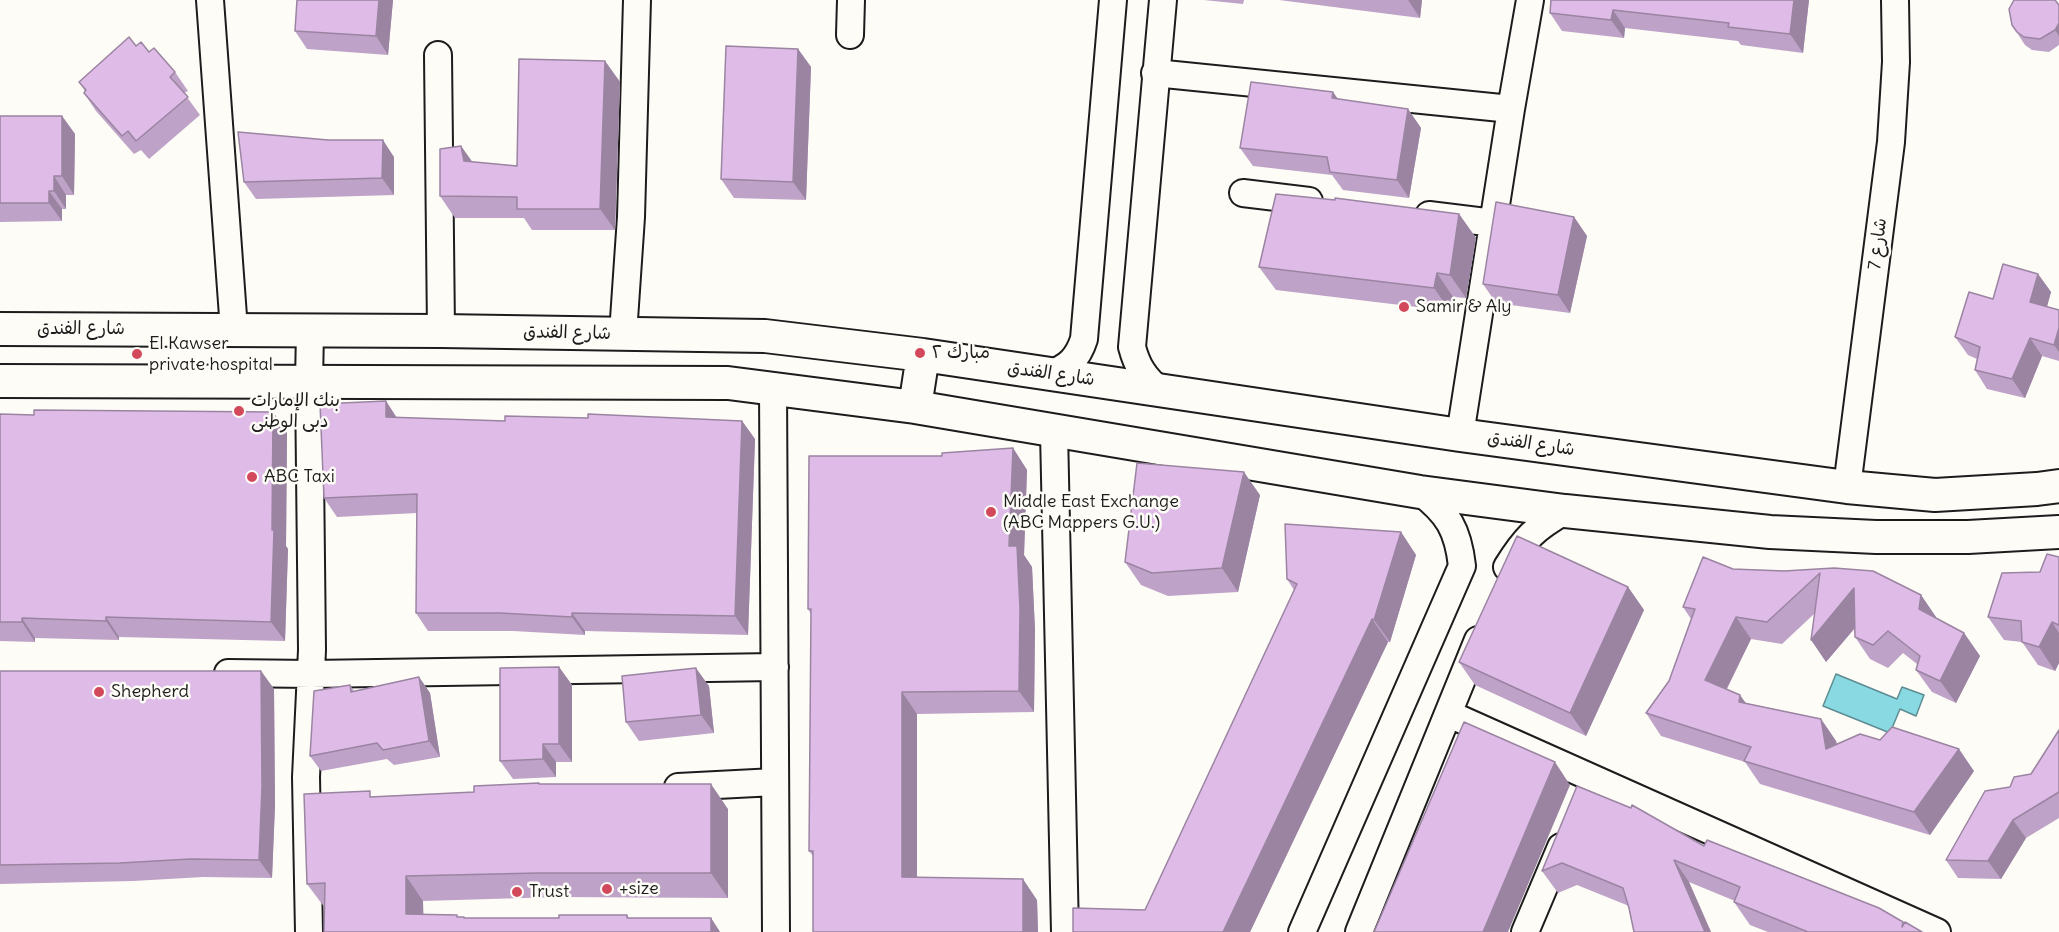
<!DOCTYPE html>
<html>
<head>
<meta charset="utf-8">
<style>
	body { margin:0 }
	canvas { display:block; background:#fdfcf7 }
</style>
</head>
<body>
<canvas width="2059" height="932"></canvas>
<script>
const g = document.querySelector('canvas').getContext('2d');
g.lineJoin = 'round';
function paint(path, color) {
  g.fillStyle = color;
  g.fill(path, 'evenodd');
}
function trace(path, color, width, dash) {
  g.strokeStyle = color;
  g.lineWidth = width;
  g.lineCap = dash ? 'butt' : 'round';
  g.setLineDash(dash || []);
  g.stroke(path);
}
function write(font, color, halo, rows, align = 'center') {
  g.font = font + ' Delius,"Playpen Sans Arabic",sans-serif';
  g.lineWidth = 5;
  g.setLineDash([]);
  g.textBaseline = 'middle';
  g.strokeStyle = halo;
  g.fillStyle = color;
  for (const [text, x, y, turn = 0] of rows) {
    g.save();
    g.translate(x, y);
    g.rotate((+turn || 0) * Math.PI / 180);
    g.textAlign = isNaN(turn) ? turn : align;
    if (halo) g.strokeText(text, 0, 0);
    g.fillText(text, 0, 0);
    g.restore();
  }
}
const water = new Path2D(`
	M1836 674 1897 699 1902 687 1924 695 1916 716 1900 709 1890 733 1823 706Z`);
paint(water, '#88d9e2');
trace(water, '#5d8d93', 1.5);
const minor = new Path2D(`
	M210 0 234 330
	M850 35 851 0
	M438 55 441 331
	M1155 73 1511 109 1460 435
	M1511 109 1530 0
	M1243 193 1309 201
	M1429 215 1494 223
	M623 334 631 217 637 0
	M1049 374C1068 368 1078 358 1084 339L1113 0
	M773 388 776 932
	M1159 390C1144 377 1137 366 1132 347L1163 0
	M1054 432 1065 932
	M1847 487 1891 142 1896 62 1895 0
	M1507 567C1525 538 1535 528 1565 511
	M228 673 311 674 775 667
	M1449 714 1937 932
	M678 787 775 782
	M309 932 306 777 312 650 309 382 310 331
	M1302 932 1462 566C1458 530 1448 513 1420 492
	M1359 932 1478 640
	M1525 932 1561 847`);
const tertiary = new Path2D(`
	M0 329 441 331 765 336 923 355 1460 435 1847 487 1935 495 2037 489 2059 486
	M0 381 728 383 915 407 1420 492 1565 511 1770 532 1876 537H1968L2059 532
	M915 407 923 355`);
trace(minor, '#1c1c1c', 30);
trace(tertiary, '#1c1c1c', 36);
trace(minor, '#fdfcf7', 26);
trace(tertiary, '#fdfcf7', 32);
paint(new Path2D(`
	M297 0H393L388 55 307 49 295 31Z
	M1204 0H1244L1243 4Z
	M1279 0H1422L1420 18Z
	M1809 0 1803 53 1741 45 1738 41 1625 28 1624 38 1562 31 1550 13Z
	M2059 5V45L2049 52 2032 50 2025 45 2012 25Z
	M136 46 149 52 175 72 188 91 184 93 200 115 149 159 141 150 134 154 96 111 84 93 85 91 79 82Z
	M798 49 811 67 806 200 734 198 721 179Z
	M605 61 620 82 615 230H532L524 218H455L440 196 461 146 472 162 517 166Z
	M1338 99 1408 109 1421 128 1409 198 1343 190 1332 175 1253 166 1240 148Z
	M0 116H62L75 134 74 195H66V209H62V221L0 222Z
	M394 157V195L256 199 244 182Z
	M1459 214 1476 238 1466 298 1453 297 1450 311 1276 290 1259 267Z
	M1574 217 1587 236 1570 313 1496 303 1483 284Z
	M2038 274 2051 292 2047 307 2059 310V361L2042 356 2025 398 1987 389 1975 370 1977 359 1968 355 1955 337 1993 299Z
	M386 401 397 418 505 421H742L755 439 748 635 585 631V635L513 631H428L416 613 417 513 337 517 324 498Z
	M273 412 287 432 286 546 288 549 285 641 119 637V640L35 638V642L0 641V414L34 415Z
	M1013 448 1027 470 1024 555 1032 567 1035 630 1034 712 917 714V878L1037 900 1038 932H813V856L809 851 811 614 808 609 942 456Z
	M1260 495 1238 592 1168 596 1141 585 1125 562Z
	M1401 532 1416 555 1390 642H1388L1250 932H1073L1145 910 1294 590 1287 579Z
	M2059 557V663L2055 671 2038 665 2022 642 2004 640 1988 617 2040 572Z
	M1834 568 1921 595 1936 617V618L1964 633 1980 656 1956 703 1932 692 1916 670 1917 664 1903 653 1888 668 1870 659 1855 637V628L1826 662 1814 614 1782 644 1751 639 1727 689 1746 703 1821 719 1836 741 1837 744 1974 771 1930 835 1760 784 1745 762 1661 736 1646 713 1669 681 1691 619 1683 607 1733 569 1784 571Z
	M1628 587 1644 610 1586 736 1475 685 1459 662Z
	M559 667 572 685V762H556V777L513 779 500 761Z
	M0 671H261L274 689 275 805 272 878 203 877 133 881 0 884Z
	M419 677 430 693 440 757 394 765 387 759 321 771 310 756 350 685 354 691Z
	M709 686 714 733 639 741 626 722Z
	M2059 730V818L2026 838 2001 879 1958 878 1946 860 2010 787 2031 774Z
	M539 783 540 784 728 809V898L557 897 423 901V914L457 915 458 917H464L465 918H559L627 915 629 918H711L720 932H324L325 908 307 884 474 792Z
	M1577 786 1704 846 1903 922 1922 932H1768L1750 925 1734 902 1735 901 1689 882 1711 932H1634L1629 906 1577 885 1558 893 1542 871Z`), '#bfa2c7');
paint(new Path2D(`
	M379 0H393L388 55 376 36Z
	M1408 0H1422L1420 18Z
	M1794 0H1809L1803 53 1790 34Z
	M1613 10 1625 28 1624 38 1611 20Z
	M2059 23V36L2055 30Z
	M798 49 811 67 806 200 793 182Z
	M605 61 620 82 615 230 600 209Z
	M1333 92 1346 110 1332 98Z
	M1408 109 1421 128 1409 198 1397 180Z
	M62 116 75 134 74 195 62 176Z
	M383 140 394 157V195L382 178Z
	M461 146 476 167 464 161Z
	M54 176 66 195V209L54 191Z
	M49 191 62 209V221L49 203Z
	M1459 214 1476 238 1466 298 1450 275Z
	M1574 217 1587 236 1570 313 1558 295Z
	M1437 273 1453 297 1450 311 1434 288Z
	M2038 274 2051 292 2043 320 2030 302Z
	M2059 328V352L2054 345Z
	M2030 338 2042 356 2025 398 2012 379Z
	M386 401 398 420 386 417Z
	M273 412 287 432 286 546 288 549 285 641 271 622Z
	M742 421 755 439 748 635 735 616Z
	M1013 448 1027 470 1024 555 1032 567 1035 630 1034 712 1019 691 1009 546Z
	M1244 472 1260 495 1238 592 1222 568Z
	M1401 532 1416 555 1390 642 1374 620Z
	M1628 587 1644 610 1586 736 1570 713Z
	M1854 588 1870 610 1826 662 1811 640Z
	M1921 595 1936 617 1934 631 1919 609Z
	M572 613 585 631V635L572 617Z
	M106 617 119 637V640L106 621Z
	M1736 617 1751 639 1720 702 1705 680Z
	M22 618 35 638V642L22 622Z
	M1372 619 1388 642 1250 932H1223Z
	M2052 622 2059 633V663L2055 671 2039 647Z
	M1964 633 1980 656 1956 703 1940 681Z
	M559 667 572 685V762L559 744Z
	M696 668 709 686 714 733 701 715Z
	M261 671 274 689 275 805 272 878 259 860Z
	M419 677 430 693 440 757 429 741Z
	M902 692 917 714V899L902 877Z
	M1740 695 1756 717 1739 702Z
	M1821 719 1836 741 1842 772 1826 749Z
	M543 744 556 762V777L543 759Z
	M1959 749 1974 771 1930 835 1914 812Z
	M1555 762 1570 785 1508 932H1483Z
	M711 784 728 809V898L711 873Z
	M2013 820 2026 838 2001 879 1988 861Z
	M1674 860 1689 882 1711 932H1705Z
	M406 876 423 901 424 932 406 914Z
	M1023 879 1037 900 1038 932H1023Z
	M711 918 720 932H711Z`), '#9b84a2');
const building = new Path2D(`
	M297 0H379L376 36 295 31Z
	M1551 0H1794L1790 34 1728 27 1729 23 1613 10 1611 20 1550 13Z
	M2014 0H2055L2059 5V23L2055 30 2040 39 2024 37 2017 32 2012 25 2009 9Z
	M129 37 136 46 141 42 149 52 154 48 175 72 170 77 188 97 136 141 128 131 122 136 84 93 86 90 79 82Z
	M726 46 798 49 793 182 721 179Z
	M519 59 605 61 600 209H517V197L440 196V149L461 146 464 161 517 166Z
	M1251 82 1333 92 1332 98 1408 109 1397 180 1330 172 1327 157 1240 148Z
	M0 116H62V176H54V191H49V203H0Z
	M238 132 328 140H383L382 178 244 182Z
	M1276 194 1335 200V198L1459 214 1450 275 1437 273 1434 288 1259 267Z
	M1496 202 1574 217 1558 295 1483 284Z
	M2003 264 2038 274 2030 302 2059 310V328L2054 345 2030 338 2012 379 1975 370 1980 347 1955 337 1969 292 1993 299Z
	M386 401V417L505 421V416L588 418V414L742 421 735 616 572 613V617L500 613H416L417 494 324 498 320 404Z
	M34 410 273 412 272 530H274L271 622 106 617V621L22 618V622H0V414L34 415Z
	M1013 448 1009 546H1017L1020 609 1019 691 902 692V877L1023 879V932H813V851H809L811 609H808L809 456H942V453Z
	M1137 463 1244 472 1222 568 1152 573 1125 562Z
	M1285 524 1401 532 1374 620 1372 619 1223 932H1073V908L1145 910 1297 584 1287 579Z
	M1517 536 1628 587 1570 713 1459 662Z
	M2047 554 2059 557V625L2052 622 2039 647 2022 642 2021 621 1988 617 2002 573 2040 572Z
	M1703 557 1733 569 1784 571 1834 568 1873 571 1921 595 1919 609 1964 633 1940 681 1916 670 1920 656 1888 631 1873 645 1855 637 1854 588 1811 640 1820 573 1767 622 1736 617 1705 680 1740 695 1739 702 1821 719 1826 749 1860 734 1880 740 1892 727 1959 749 1914 812 1744 761 1751 747 1646 713 1669 681 1695 609 1683 607Z
	M559 667V744H543V759L500 761V668Z
	M696 668 701 715 626 722 622 676Z
	M0 671H261L262 787 259 860 190 859 120 863 0 865Z
	M419 677 429 741 383 750 377 743 310 756 314 691 350 685 351 692Z
	M1464 722 1555 762 1483 932H1374Z
	M2059 730V792L2013 820 1988 861 1946 860 1985 791 2010 787 2014 777 2031 774Z
	M539 783V784H711V873H539L406 876V914L457 915V917H464V918H559V915H627V918H711V932H324L325 883 307 884 304 794 370 791V797L474 792V786Z
	M1577 786 1631 808 1632 805 1704 846 1707 840 1879 908 1903 922 1902 927 1905 922 1922 932H1808L1734 902 1740 887 1674 860 1705 932H1634L1629 908 1623 888 1562 863 1542 871Z`);
paint(building, '#debce7');
trace(building, '#9b84a2', 1.5);
for (const [x, y, r, color] of [
	[1404,307,6,"#d1495b"],
	[920,353,6,"#d1495b"],
	[137,354,6,"#d1495b"],
	[239,411,6,"#d1495b"],
	[252,477,6,"#d1495b"],
	[991,512,6,"#d1495b"],
	[99,692,6,"#d1495b"],
	[607,889,6,"#d1495b"],
	[517,892,6,"#d1495b"]
]) {
  const dot = new Path2D();
  dot.arc(x, y, r, 0, 2 * Math.PI);
  g.fillStyle = color;
  g.fill(dot);
  trace(dot, '#fdfcf7', 2);
}
write('18px', '#1c1c1c', '#fdfcf7', [
	["شارع 7",1878,244,-83],
	["شارع الفندق",81,329],
	["شارع الفندق",567,333,1],
	["شارع الفندق",1051,374,8],
	["شارع الفندق",1531,444,8]
]);
write('18px', '#1c1c1c', '#fdfcf7', [
	["Samir & Aly",1416,307],
	["El Kawser",149,344],
	["private hospital",149,365],
	["مبارك ٢",932,353],
	["بنك الإمارات",251,401],
	["دبى الوطنى",251,422],
	["ABC Taxi",264,477],
	["Middle East Exchange",1003,502],
	["(ABC Mappers G.U.)",1003,523],
	["Shepherd",111,692],
	["+size",619,889],
	["Trust",529,892]
], 'left');
</script>
</body>
</html>
